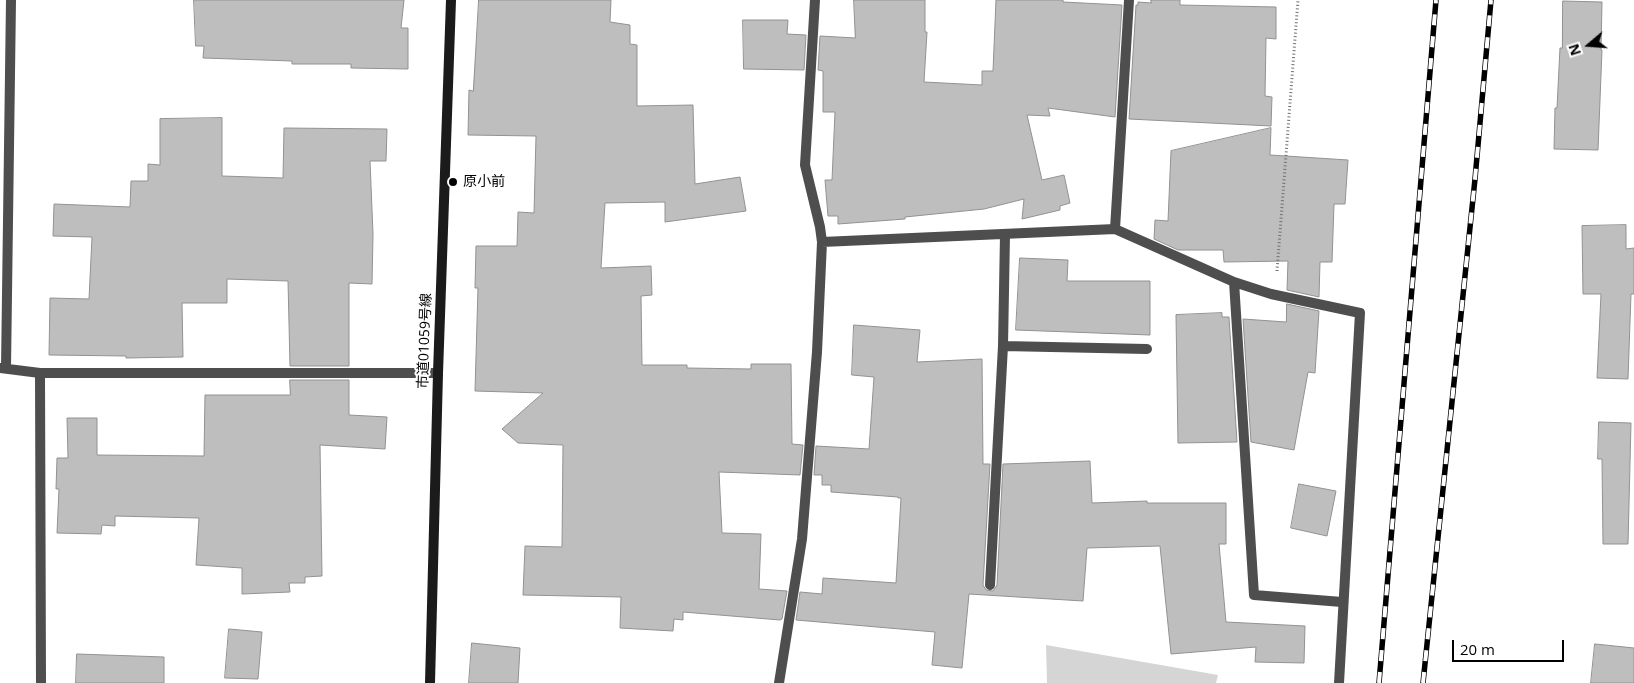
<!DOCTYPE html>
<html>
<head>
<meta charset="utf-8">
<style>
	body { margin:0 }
	#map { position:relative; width:1634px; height:683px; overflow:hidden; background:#fff; font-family:"Open Sans",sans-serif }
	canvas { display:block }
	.north { position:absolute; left:1564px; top:20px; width:50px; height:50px; -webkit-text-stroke:4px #fff; paint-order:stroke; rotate:252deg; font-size:14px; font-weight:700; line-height:20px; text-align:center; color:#000 }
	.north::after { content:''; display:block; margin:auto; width:18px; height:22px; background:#000; clip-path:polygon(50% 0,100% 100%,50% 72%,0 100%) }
	.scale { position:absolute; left:1452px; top:640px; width:112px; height:22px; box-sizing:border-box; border:2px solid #000; border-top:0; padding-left:6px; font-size:15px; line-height:18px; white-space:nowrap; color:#000; -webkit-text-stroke:4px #fff; paint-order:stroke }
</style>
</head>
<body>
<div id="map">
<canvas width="1634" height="683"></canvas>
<div class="north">N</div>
<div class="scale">20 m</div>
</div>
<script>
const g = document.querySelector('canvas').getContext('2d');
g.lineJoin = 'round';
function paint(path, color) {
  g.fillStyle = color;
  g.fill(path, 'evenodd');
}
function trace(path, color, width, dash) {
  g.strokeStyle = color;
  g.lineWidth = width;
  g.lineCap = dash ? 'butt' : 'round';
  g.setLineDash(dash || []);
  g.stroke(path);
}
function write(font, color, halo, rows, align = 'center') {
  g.font = font + ' "Open Sans","Noto Sans JP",sans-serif';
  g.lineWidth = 4;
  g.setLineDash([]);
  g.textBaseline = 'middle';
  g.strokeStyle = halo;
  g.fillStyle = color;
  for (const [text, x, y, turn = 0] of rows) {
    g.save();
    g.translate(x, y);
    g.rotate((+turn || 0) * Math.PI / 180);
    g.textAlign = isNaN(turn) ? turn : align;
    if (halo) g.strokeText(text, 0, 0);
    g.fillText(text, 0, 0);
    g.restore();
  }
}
paint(new Path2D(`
	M1046 645 1218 675 1216 683H1047Z`), '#d5d5d5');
const building = new Path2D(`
	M194 0H404L401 28H408V69L351 68V64H292V61L203 58 204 46H196Z
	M479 0H611L610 22 630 25V44L637 45V106L693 105 695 184 740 177 746 211 665 222V202L605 203 601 268 651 266 652 295 641 296 642 365H687V368L751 369V364H791L792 444 803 445 800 475 719 472 722 533 761 534 759 589 787 591 782 619 780 620 683 612V620L674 619 673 631 620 628 621 597 523 595 525 546 562 547 563 445 518 443 502 429 543 393 475 391 478 288H475L476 246H517L518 212 534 213 536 136 468 135 469 90 473 91Z
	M854 0H925V32H927L924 82 982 85V71H993L996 0H1063V2L1122 5 1115 117 1048 108 1050 116 1027 115 1042 180 1064 175 1070 203 1060 206V210L1022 219 1024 199 984 209 905 217V219L838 224V216H828L825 180H832L835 112H823V71L818 70 820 36 855 38Z
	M1151 0H1180V5L1276 7V39L1266 38 1265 96 1272 97 1271 126 1129 119 1136 5H1138V2L1151 3Z
	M1563 1 1602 2 1601 50H1602L1598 150 1554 149 1555 108H1557L1560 48H1562Z
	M743 20H788L787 34 806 35 804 70 744 69Z
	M222 118V176L283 178 284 128 387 129 386 161H370L373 234 372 284 349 283V366H290L288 281 227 279V303H182L183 357 126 358V356L49 355 50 298 89 299 92 237 53 236 54 204 130 207 131 181H148V164L160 165V119Z
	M1271 128 1270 155 1348 160 1345 204H1334L1332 262H1320L1319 297 1287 290 1288 261 1224 262 1223 250H1178L1154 239 1155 220 1168 221 1171 151Z
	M1626 225V249L1634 248V294H1631L1628 379 1597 378 1601 294H1583L1582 226Z
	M1020 258 1068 260 1067 281H1150V335L1016 330Z
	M1287 304 1319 311 1315 373 1308 372 1294 450 1251 442 1243 319 1286 322Z
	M1222 313V317H1229L1237 442 1178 443 1176 315Z
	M854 325 920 330 917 362 982 359 983 464H990L983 585 986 590 993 591 997 585 1003 464 1090 461 1092 503 1147 501V503H1226V544H1219L1226 622 1305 626 1304 663 1255 662 1256 647 1171 654 1160 546 1087 548 1083 601 969 594 962 668 932 665 935 632 796 620 800 592 822 594 823 578 896 583 901 498H898V497L831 492V485H822V475H814L816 446 869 449 874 377 852 375Z
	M290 380H349V415L387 417 385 449 320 445 322 576 305 577V583H289L290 592 242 594V568L196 565 199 518 115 516V526L102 525 101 534 57 533 59 489H56L57 458H68L67 418H97V455L204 456 205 395H290Z
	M1599 422 1631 423 1628 544H1603L1602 459H1598Z
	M1299 484 1336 491 1327 536 1291 528Z
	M229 629 262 632 258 679 225 678Z
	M472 643 520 648 518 683H469Z
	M1595 644 1634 648V683H1591Z
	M77 654 164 657V683H76Z`);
paint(building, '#bebebe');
trace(building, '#929292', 1);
trace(new Path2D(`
	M1277 271 1298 0`), '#707070', 3, [1, 2.5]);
trace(new Path2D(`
	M1115 229 1129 0
	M822 242 1115 229 1234 282 1271 294 1360 313 1339 683
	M1234 282 1254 595 1342 602
	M1003 346 1147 349
	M0 368 40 373H438
	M6 368 11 0
	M40 373 41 683
	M990 585 1003 346 1005 235
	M779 683 802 539 817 352 822 242 820 227 805 165 815 0`), '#4e4e4e', 10);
trace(new Path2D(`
	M430 683 438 373 451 0`), '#1b1b1b', 10);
const rail = new Path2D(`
	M1379 683 1436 0
	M1423 683 1475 179 1491 0`);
trace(rail, '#000', 5.5);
trace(rail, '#fff', 4, [11]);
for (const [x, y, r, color] of [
	[453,182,5,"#000"]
]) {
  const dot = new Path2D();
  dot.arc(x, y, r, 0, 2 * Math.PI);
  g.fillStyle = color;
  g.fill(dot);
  trace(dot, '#fff', 2);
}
write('14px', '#000', '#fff', [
	["原小前",463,182]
], 'left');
write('14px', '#000', '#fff', [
	["市道01059号線",425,341,-88]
]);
</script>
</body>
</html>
